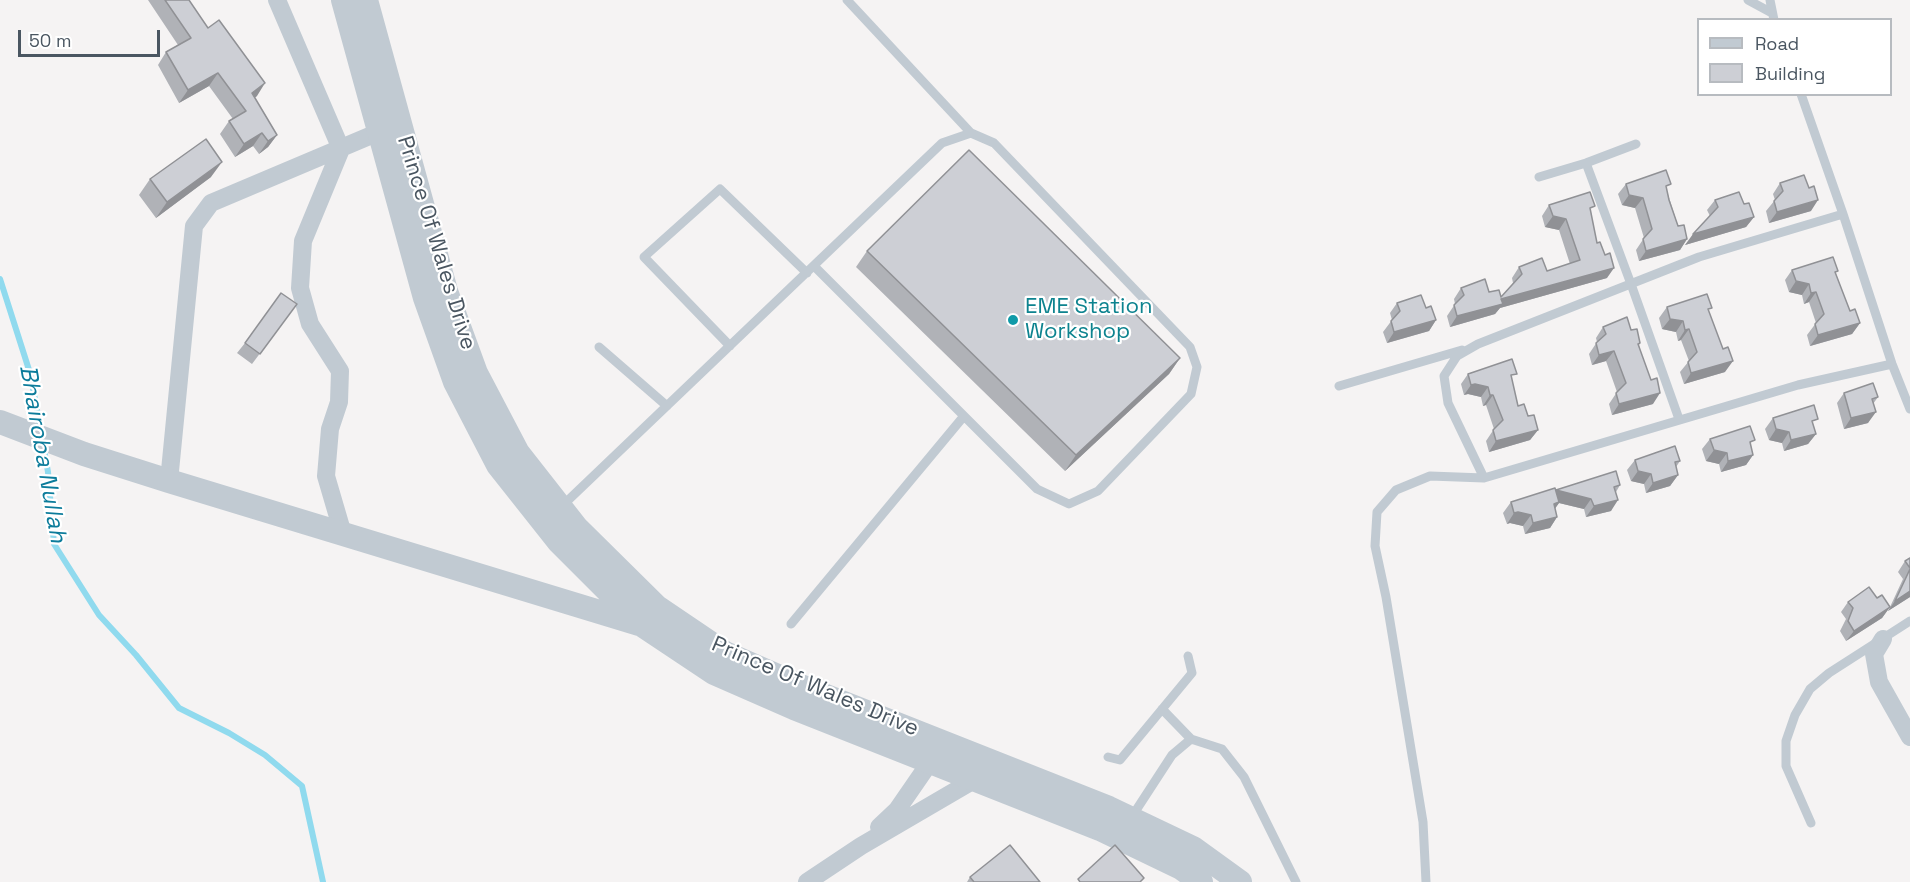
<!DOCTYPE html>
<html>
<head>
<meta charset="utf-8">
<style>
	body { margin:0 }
	#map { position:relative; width:1910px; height:882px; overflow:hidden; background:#f5f3f3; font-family:"Space Grotesk",sans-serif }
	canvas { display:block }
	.legend { position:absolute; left:1697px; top:18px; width:195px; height:78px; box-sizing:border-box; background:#fff; border:2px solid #b7bbc0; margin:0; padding:8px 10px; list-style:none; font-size:18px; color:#4a5661 }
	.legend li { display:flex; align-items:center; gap:12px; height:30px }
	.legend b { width:30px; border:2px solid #b7bbc0 }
	.scale { position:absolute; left:18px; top:30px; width:142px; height:27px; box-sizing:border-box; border:3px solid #4a5661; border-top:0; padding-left:8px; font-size:18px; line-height:21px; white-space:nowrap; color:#4a5661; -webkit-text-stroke:4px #fff; paint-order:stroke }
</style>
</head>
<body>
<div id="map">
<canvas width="1910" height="882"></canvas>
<ul class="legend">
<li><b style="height:8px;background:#c1cad2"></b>Road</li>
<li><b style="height:16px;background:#cdcfd5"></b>Building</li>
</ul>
<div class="scale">50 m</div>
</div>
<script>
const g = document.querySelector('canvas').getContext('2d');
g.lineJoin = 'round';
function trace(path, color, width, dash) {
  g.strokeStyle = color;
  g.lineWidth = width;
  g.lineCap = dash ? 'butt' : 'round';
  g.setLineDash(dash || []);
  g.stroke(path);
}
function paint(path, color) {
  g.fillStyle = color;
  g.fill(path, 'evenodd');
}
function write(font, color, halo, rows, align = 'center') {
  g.font = font + ' "Space Grotesk",sans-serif';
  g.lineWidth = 4.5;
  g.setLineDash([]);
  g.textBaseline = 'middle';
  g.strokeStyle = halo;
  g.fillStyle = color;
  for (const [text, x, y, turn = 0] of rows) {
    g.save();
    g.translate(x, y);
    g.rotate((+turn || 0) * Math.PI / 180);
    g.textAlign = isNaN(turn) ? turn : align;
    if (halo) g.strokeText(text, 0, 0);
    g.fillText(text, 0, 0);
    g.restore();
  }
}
trace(new Path2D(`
	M0 279 30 373 41 431
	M43 444 48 472 54 544 99 615 136 655 179 708 229 733 265 755 302 786 323 882`), '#90daee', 6);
trace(new Path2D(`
	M1748 0 1772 13
	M1770 0 1774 20
	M1801 94 1843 214 1892 364 1910 409
	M1586 163 1631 284 1679 419
	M1539 177 1586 163 1636 144
	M814 266 1037 489 1069 504 1098 491 1191 394 1197 367 1190 347 994 143 971 133 847 0
	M730 346 644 257 720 189 807 273
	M599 347 667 406
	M1339 386 1462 350
	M1484 478 1448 403 1444 376 1457 356 1478 344 1699 257 1843 214
	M561 507 942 143 971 133
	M791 624 964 416
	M1162 709 1191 739
	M1108 757 1120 760 1192 673 1188 656
	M1131 818 1172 755 1191 739 1222 749 1244 777 1296 882
	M1811 823 1786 766V741L1795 715 1810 689 1829 673 1910 621
	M1426 882 1423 822 1386 597 1375 546 1377 512 1396 490 1430 476 1484 478 1798 385 1892 364`), '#c1cad2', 9);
trace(new Path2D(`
	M277 0 341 149 303 241 300 288 310 324 340 371 339 402 330 429 326 476 343 534
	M169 481 194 226 211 203 379 132
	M1883 639 1874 654 1879 682 1910 737
	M879 827 897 810 937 752
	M807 882 861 846 974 780 978 771`), '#c1cad2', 18);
trace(new Path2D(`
	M343 0 425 298 455 382 498 465 559 542 642 625 714 673 794 708 1100 829 1181 868 1201 882
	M366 0 446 291 476 373 518 453 576 527 657 607 725 653 803 687 1109 808 1193 848 1240 882
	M0 422 84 454 169 481 639 624`), '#c1cad2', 24);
paint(new Path2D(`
	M148 0H189L208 28 257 96 254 98 277 135 268 147 259 154 253 146 235 157 220 134 229 121 233 119 209 86 179 103 158 65 166 52 178 45Z
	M211 177 156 218 139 195 150 179Z
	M1780 183 1811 211 1769 223 1766 211 1775 200 1773 194Z
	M1626 184 1667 191 1678 226 1687 239 1680 250 1639 261 1636 250 1644 238 1635 208 1622 205 1618 194Z
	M1715 200 1744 204 1754 217 1746 227 1685 245 1710 216 1707 210Z
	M1549 205 1590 212 1597 243 1607 278 1500 308 1495 314 1450 327 1447 316 1455 304 1454 299 1461 288 1489 292 1501 297 1513 283 1512 278 1519 267 1547 271 1570 264 1559 230 1545 227 1542 216Z
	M867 251 1180 358 1169 374 1065 471 856 267Z
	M1792 270 1836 274 1850 311 1860 323 1852 334 1810 346 1807 335 1816 323 1809 302 1804 304 1802 295 1789 292 1785 280Z
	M1397 303 1426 308 1436 320 1429 331 1387 343 1383 332 1392 320 1390 313Z
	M297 304 252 364 237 353 245 343Z
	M1667 307 1709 312 1725 372 1684 384 1680 372 1689 361 1681 340 1678 341 1676 332 1662 329 1659 318Z
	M1603 327 1631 330 1640 343 1639 345 1653 404 1612 415 1609 404 1617 392 1606 361 1592 365 1589 354 1597 342 1596 338Z
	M1468 374 1512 380 1518 406 1528 416 1538 430 1530 440 1489 452 1486 441 1494 429 1486 405 1483 406 1481 397 1468 394 1464 395 1461 384Z
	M1844 393 1878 397 1873 404 1868 423 1844 429 1837 403Z
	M1773 418 1813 425 1816 434 1808 444 1784 451 1782 443 1769 440 1765 429Z
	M1710 439 1751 446 1753 455 1746 465 1721 472 1719 464 1706 461 1702 449Z
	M1635 460 1680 461 1676 467 1678 475 1670 486 1646 493 1644 484 1631 481 1627 470Z
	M1620 485 1616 492 1611 511 1586 517 1584 509 1559 503 1555 508 1557 517 1550 528 1525 534 1523 526 1510 523 1507 524 1503 513 1511 502 1556 490Z
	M1910 558V597L1888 611 1890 607 1882 618 1846 641 1840 631 1846 619 1841 612 1848 602 1877 598 1890 607 1903 579 1898 572 1905 561Z
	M970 877 1040 882H967Z`), '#b0b2b7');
paint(new Path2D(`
	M218 73 209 86 179 103 188 90Z
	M265 83 257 96 243 106 252 93Z
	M262 133 253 146 235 157 244 144Z
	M277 135 268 147 259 154 268 141Z
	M222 162 211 177 156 218 167 202Z
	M1629 195 1643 198 1635 208 1622 205Z
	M1818 200 1811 211 1769 223 1777 212Z
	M1553 216 1566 219 1559 230 1545 227Z
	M1754 217 1746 227 1685 245 1693 234Z
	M1687 239 1680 250 1639 261 1646 251Z
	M1614 268 1607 278 1500 308 1495 314 1450 327 1457 316 1501 299Z
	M1796 281 1809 284 1802 295 1789 292Z
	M1816 292 1809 302 1804 304 1811 293Z
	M1670 319 1683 321 1676 332 1662 329Z
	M1436 320 1429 331 1387 343 1394 332Z
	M1860 323 1852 334 1810 346 1818 335Z
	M1689 329 1681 340 1678 341 1685 330Z
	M1614 351 1606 361 1592 365 1599 355Z
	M1180 358 1169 374 1065 471 1076 455Z
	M1733 361 1725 372 1684 384 1691 373Z
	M1475 384 1488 387 1481 397 1468 394 1464 395 1471 385Z
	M1660 393 1653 404 1612 415 1619 404Z
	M1490 395H1493L1486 405 1483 406Z
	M1876 412 1868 423 1844 429 1851 418Z
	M1776 429 1789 432 1782 443 1769 440Z
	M1538 430 1530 440 1489 452 1496 441Z
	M1816 434 1808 444 1784 451 1791 440Z
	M1714 450 1727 453 1719 464 1706 461Z
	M1753 455 1746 465 1721 472 1728 461Z
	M1638 471 1651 474 1644 484 1631 481Z
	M1678 475 1670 486 1646 493 1653 483Z
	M1556 490 1591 499 1584 509 1559 503 1552 513Z
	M1618 500 1611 511 1586 517 1594 506Z
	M1518 512 1531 515 1523 526 1510 523 1507 524 1514 513Z
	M1557 517 1550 528 1525 534 1533 523Z
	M1910 591V597L1888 611 1895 601Z
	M1890 607 1882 618 1846 641 1854 631Z`), '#909195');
const building = new Path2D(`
	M165 0H189L208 28 219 20 265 83 252 93 277 135 268 141 262 133 244 144 229 121 246 111 218 73 188 90 166 52 191 38Z
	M206 139 222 162 167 202 150 179Z
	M969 150 1180 358 1076 455 867 251Z
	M1666 170 1671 184 1666 186 1669 200 1678 226 1684 225 1687 239 1646 251 1643 239 1652 229 1643 198 1629 195 1626 184Z
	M1804 175 1809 188 1814 186 1818 200 1777 212 1774 201 1783 191 1780 183Z
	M1590 192 1595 206 1590 208 1597 243 1600 242 1605 255 1610 253 1614 268 1501 299 1503 304 1457 316 1454 305 1464 295 1461 288 1485 279 1489 292 1499 290 1501 297 1522 274 1519 267 1542 258 1547 271 1580 260 1566 219 1553 216 1549 205Z
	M1739 192 1744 204 1749 203 1754 217 1693 234 1718 207 1715 200Z
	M1833 257 1838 271 1835 272 1850 311 1855 309 1860 323 1818 335 1815 324 1824 314 1816 292 1811 293 1809 284 1796 281 1792 270Z
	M281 293 297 304 260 354 245 343Z
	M1707 294 1712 308 1708 309 1723 349 1728 347 1733 361 1691 373 1688 362 1697 352 1689 329 1685 330 1683 321 1670 319 1667 307Z
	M1421 295 1426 308 1431 306 1436 320 1394 332 1391 321 1400 311 1397 303Z
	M1627 317 1631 330 1637 329 1640 343 1638 344 1651 380 1657 378 1660 393 1619 404 1616 393 1626 383 1614 351 1599 355 1596 343 1606 334 1603 327Z
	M1512 359 1517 374 1511 375 1518 406 1524 404 1528 416 1534 415 1538 430 1496 441 1493 430 1503 420 1493 395H1490L1488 387 1475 384 1471 385 1468 374Z
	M1873 383 1878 397 1872 399 1876 412 1851 418 1844 393Z
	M1814 405 1818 419 1812 421 1816 434 1791 440 1789 432 1776 429 1773 418Z
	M1750 426 1755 440 1750 442 1753 455 1728 461 1727 453 1714 450 1710 439Z
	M1675 446 1680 461 1675 462 1678 475 1653 483 1651 474 1638 471 1635 460Z
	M1616 471 1620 485 1614 487 1618 500 1594 506 1591 499 1556 490Z
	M1555 488 1559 502 1554 504 1557 517 1533 523 1531 515 1518 512 1514 513 1511 502Z
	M1910 558V568L1905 561Z
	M1910 569V591L1895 601Z
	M1869 587 1877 598 1882 595 1890 607 1854 631 1848 621 1853 608 1848 602Z
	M1010 845 1040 882H974L970 877Z
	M1115 845 1144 878 1140 882H1080L1078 879Z`);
paint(building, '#cdcfd5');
trace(building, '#909195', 1.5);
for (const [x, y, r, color] of [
	[1013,320,6,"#0f9aa8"]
]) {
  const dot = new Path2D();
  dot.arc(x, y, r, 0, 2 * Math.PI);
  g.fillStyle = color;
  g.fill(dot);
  trace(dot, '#fff', 2);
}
write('22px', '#4a5661', '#fff', [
	["Prince Of Wales Drive",436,243,73],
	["Prince Of Wales Drive",815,687,23]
]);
write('22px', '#0d838f', '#fff', [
	["EME Station",1025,307],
	["Workshop",1025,332]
], 'left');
write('italic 24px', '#0c7c9b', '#fff', [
	["Bhairoba Nullah",42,454,80]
]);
</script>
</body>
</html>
